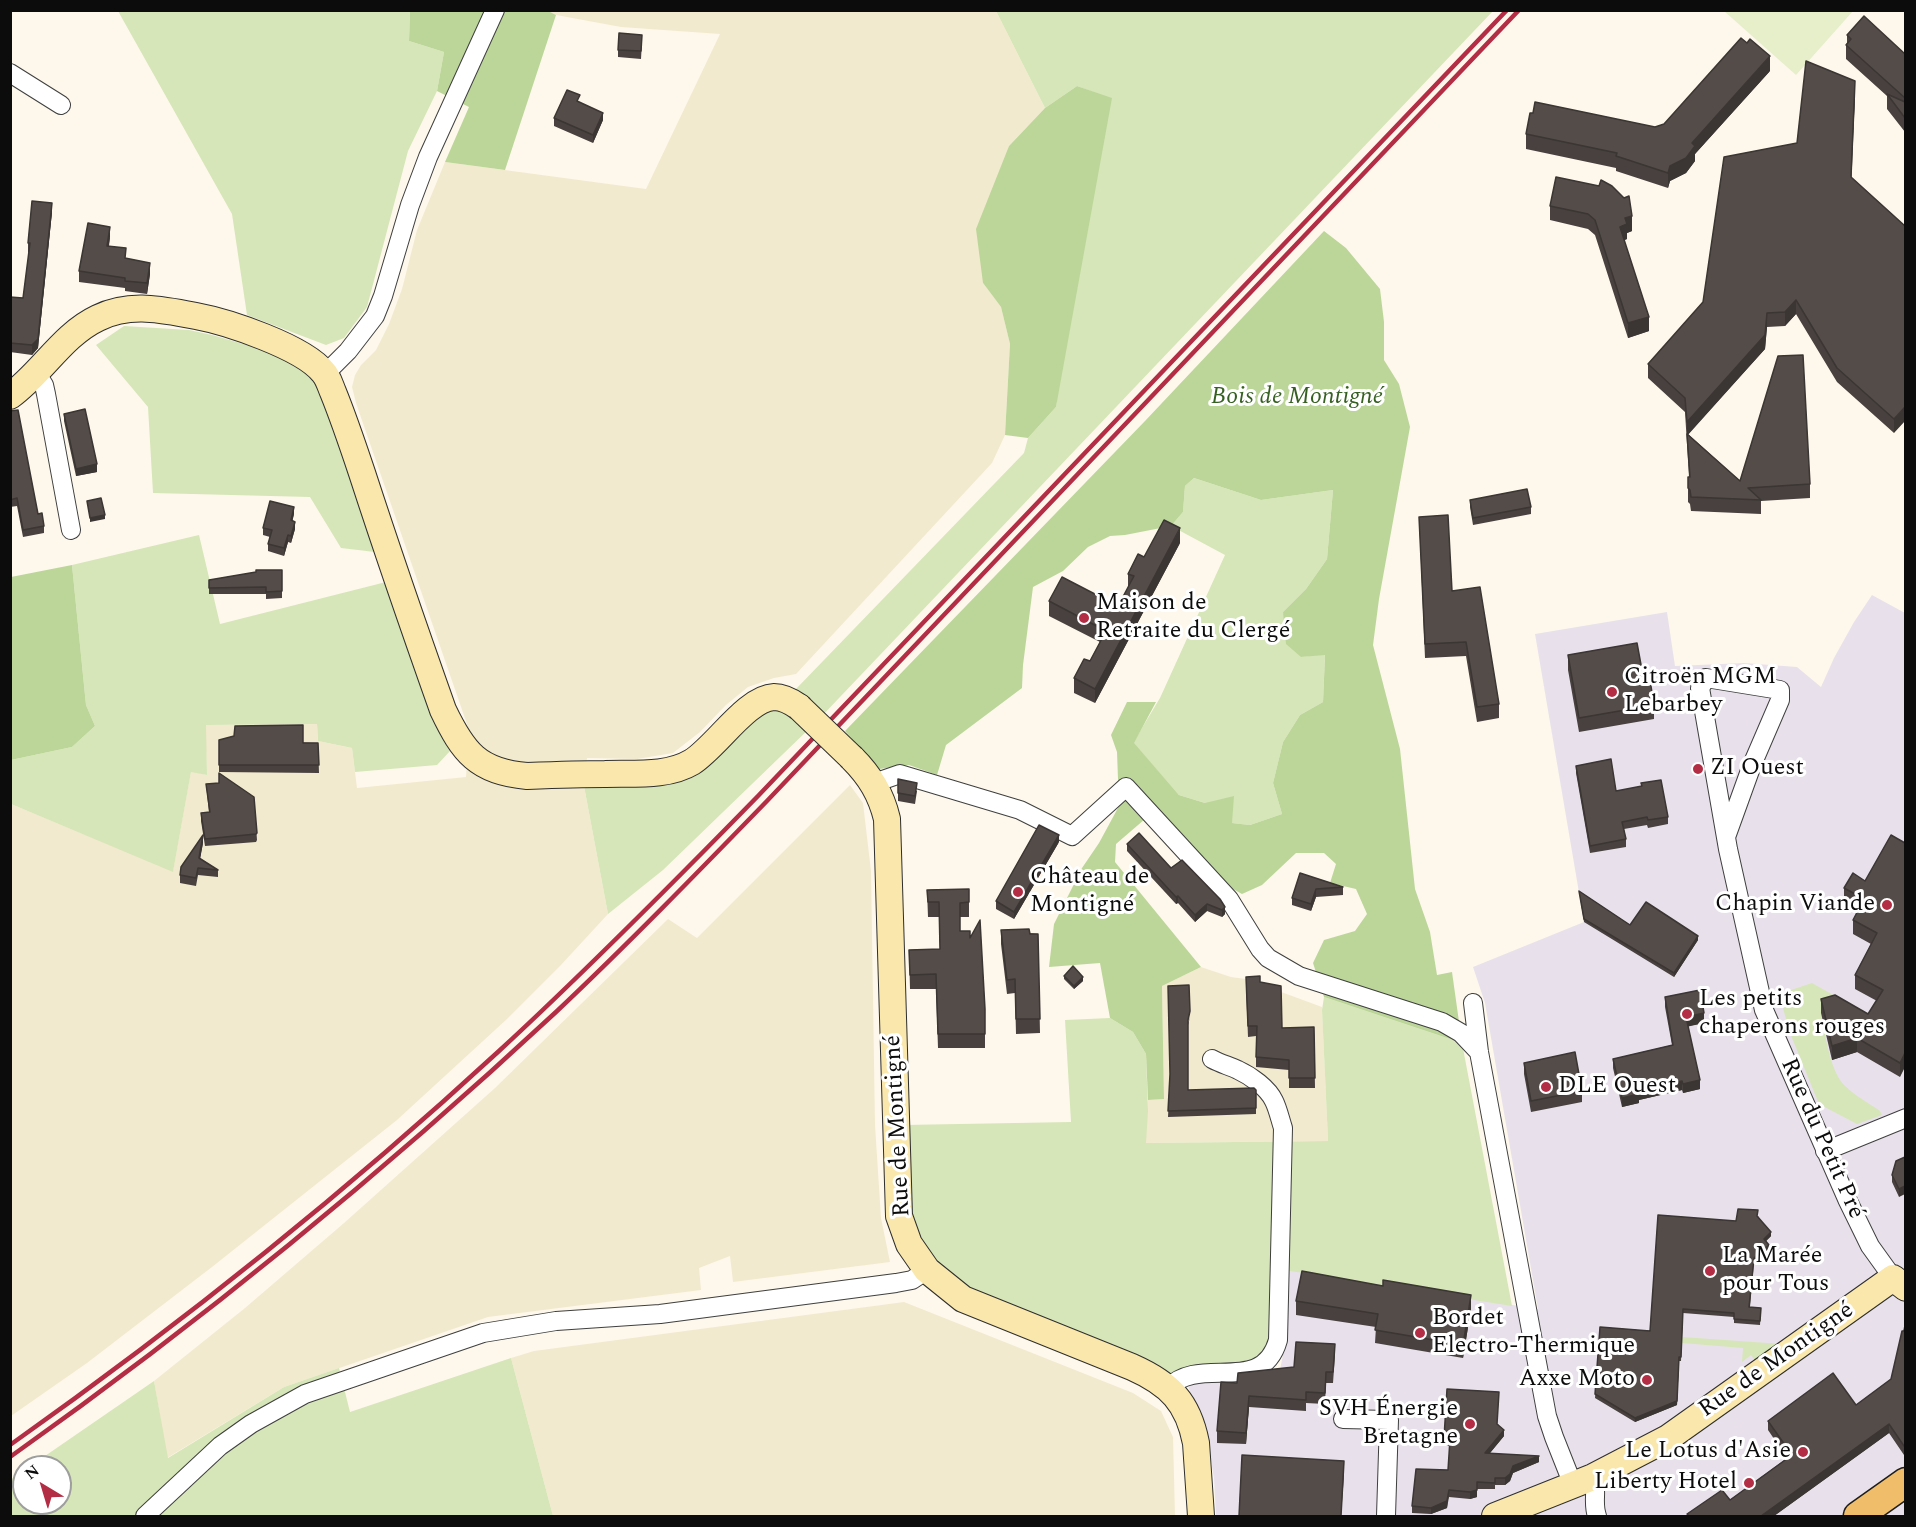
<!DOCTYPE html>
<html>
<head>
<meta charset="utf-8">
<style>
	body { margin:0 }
	#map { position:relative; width:1916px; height:1527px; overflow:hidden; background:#fef8ec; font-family:Spectral,serif }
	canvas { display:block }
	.frame { position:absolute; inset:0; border:12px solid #0c0c0c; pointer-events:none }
	.north { position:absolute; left:12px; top:1455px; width:60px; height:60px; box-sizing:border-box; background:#fff; border:2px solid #9e9e9e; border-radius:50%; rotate:322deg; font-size:16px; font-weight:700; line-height:24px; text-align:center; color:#0c0c0c }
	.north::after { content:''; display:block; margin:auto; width:21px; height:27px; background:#b32d45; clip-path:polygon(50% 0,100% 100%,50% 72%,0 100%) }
</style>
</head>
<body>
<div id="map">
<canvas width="1916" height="1527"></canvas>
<div class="frame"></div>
<div class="north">N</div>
</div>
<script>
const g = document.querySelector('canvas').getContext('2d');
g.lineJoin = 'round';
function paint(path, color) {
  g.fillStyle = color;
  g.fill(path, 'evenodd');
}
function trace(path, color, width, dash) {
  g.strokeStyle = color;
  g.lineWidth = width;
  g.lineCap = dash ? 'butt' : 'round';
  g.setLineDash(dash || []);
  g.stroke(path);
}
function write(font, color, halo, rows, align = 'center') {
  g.font = font + ' Spectral,serif';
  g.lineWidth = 6;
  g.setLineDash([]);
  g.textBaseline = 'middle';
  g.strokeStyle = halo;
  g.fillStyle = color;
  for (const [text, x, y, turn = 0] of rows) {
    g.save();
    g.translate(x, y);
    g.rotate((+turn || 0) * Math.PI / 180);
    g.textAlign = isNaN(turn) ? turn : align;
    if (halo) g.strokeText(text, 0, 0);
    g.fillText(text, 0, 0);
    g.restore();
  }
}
paint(new Path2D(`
	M1872 595 1905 613V1516H1216L1214 1478 1208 1444 1187 1383 1280 1370 1285 1344 1289 1270 1538 1309 1485 1003 1473 967 1584 922 1535 634 1667 612 1675 666 1744 663 1797 667 1821 687 1834 658 1854 622Z`), '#e8e1eb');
paint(new Path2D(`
	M546 11H996L1045 108 1009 146 983 283 1001 307 1010 344 1005 435 992 463 796 674 774 678 748 687 726 705 700 732 673 753 637 759 587 758 584 786 608 914 560 966 507 1019 397 1120 212 1267 87 1363 11 1416V804L173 871 191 771 207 775 205 725 317 724 318 741 352 748 357 788 466 777 469 730 356 403 352 387 355 375 361 365 376 350 389 324 402 289 417 230 445 162 646 189 720 34 621 27 556 15Z
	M850 785 863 803 871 871 875 1125 881 1218 890 1262 733 1282 730 1256 699 1268 701 1290 488 1317 284 1387 167 1458 154 1381 245 1308 344 1223 495 1088 668 919 697 938Z
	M1201 967 1231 977 1246 979 1322 1007 1328 1141 1145 1143 1148 1100 1164 1099 1162 986Z
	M904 1302 1133 1393 1161 1411 1173 1437 1175 1516H553L511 1358 534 1351Z`), '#f2eace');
paint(new Path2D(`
	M118 11H410L409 41 444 52 437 91 408 151 367 307 344 338 326 345 247 315 232 214Z
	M996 11H1493L820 718 795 690 1024 453 1028 438 1056 407 1093 92 1077 86 1045 108Z
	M124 326 189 330 212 335 282 355 310 373 325 400 334 421 375 552 341 548 310 497 153 493 148 407 96 345Z
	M1194 478 1261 500 1333 490 1327 559 1306 589 1283 612 1301 657 1325 654 1323 702 1300 715 1283 742 1273 783 1282 814 1250 825 1232 823 1205 803 1179 795 1133 743 1160 698 1225 555 1171 526 1183 512 1185 486Z
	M199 535 220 624 386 582 451 750 437 765 355 772 352 748 318 741 317 724 206 725 207 775 191 772 173 872 11 804V760L72 747 95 726 86 705 72 565Z
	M785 708 811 727 663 870 608 914 584 786 616 787 668 782 705 769 768 709Z
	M1812 983 1874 1018 1821 1013C1825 1033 1830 1072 1845 1086 1855 1096 1869 1103 1880 1111L1882 1115 1857 1124 1819 1104 1790 1033 1779 994Z
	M1324 997 1462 1043 1512 1306 1278 1269 1273 1341 1252 1366 1167 1376 960 1287 922 1256 907 1212 903 1125 1071 1122 1065 1020 1110 1018 1133 1032 1146 1054 1148 1111 1146 1143 1328 1141 1322 1010Z
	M1682 1337 1782 1344 1755 1360 1751 1355 1742 1362 1743 1348 1682 1343Z
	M511 1358 553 1516H11L10 1480 24 1471V1503H60V1467H29L154 1381 168 1458 284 1387 339 1368 350 1412Z`), '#d6e6b8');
paint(new Path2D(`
	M546 10 556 15 505 170 445 162 469 107 437 91 444 52 409 41 410 11Z
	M1077 86 1112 98 1056 407 1028 438 1005 435 1010 344 1001 307 983 283 976 229 1009 146 1045 108Z
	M1324 231 1346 248 1380 289 1384 322V360L1399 384 1410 427 1379 599 1373 645 1400 749 1415 889 1430 932 1437 975 1452 972 1462 1043 1324 997 1313 963 1324 940 1355 931 1367 914 1356 889 1330 883 1336 864 1324 853H1296L1262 885 1242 894 1222 883 1145 819 1116 844 1115 862 1201 967 1162 986 1164 1099 1148 1100 1146 1054 1133 1032 1110 1018 1100 963 1049 967 1054 924 1082 868 1099 843 1119 806 1117 752 1111 735 1127 702H1156L1134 743 1179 795 1205 803 1234 796 1232 823 1250 825 1282 814 1273 783 1283 742 1300 715 1323 702 1325 655 1301 657 1286 644 1283 612 1306 589 1327 559 1333 490 1261 500 1194 478 1185 486 1183 512 1171 526 1125 535 1110 536 1088 547 1063 571 1033 587 1023 665 1022 688 946 745 937 775 909 765 879 769 845 731 1145 421Z
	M72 565 86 705 95 726 72 747 11 760V577Z`), '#bcd699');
paint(new Path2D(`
	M1724 11H1853L1796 75Z`), '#e6eeca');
const street = new Path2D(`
	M10 73 61 105
	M37 374 44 385 46 394 71 530
	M325 374 348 351 375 316 383 296 410 205 428 157 495 10
	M874 783 900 774 1020 810 1072 836 1126 787 1229 899 1260 949 1268 958 1299 976 1442 1022 1461 1033 1479 1052
	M1726 837 1752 765 1780 700V690L1706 678 1700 688 1728 849 1764 1010 1847 1199 1870 1246 1893 1278
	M1473 1003 1479 1052 1547 1416 1554 1437 1573 1485
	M1825 1151 1906 1118
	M1168 1388C1200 1354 1262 1397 1278 1340L1283 1128C1280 1119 1278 1109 1274 1101 1268 1088 1251 1076 1238 1070 1230 1066 1221 1064 1212 1059
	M1343 1419 1389 1420 1386 1516
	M1593 1477C1598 1492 1592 1502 1597 1516
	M145 1516 220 1446 251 1424 305 1394 483 1333 556 1321 660 1314 896 1283 912 1280 927 1270`);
const secondary = new Path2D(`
	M10 396C42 373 62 335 98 318 131 302 162 310 196 316 228 322 303 347 323 372 328 377 330 385 333 392 344 419 353 446 362 473 388 553 415 631 443 710 463 752 478 772 527 776 553 775 579 774 605 774 633 773 667 777 692 762 716 747 747 698 774 697 784 697 792 702 799 707
	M852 758C870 776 881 794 887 819L899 1216 909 1244 927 1270 963 1299 1132 1367C1170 1384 1188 1402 1196 1443L1201 1516
	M1495 1516 1593 1477 1668 1438 1893 1278 1906 1288`);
const primary = new Path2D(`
	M1858 1516 1906 1482`);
trace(street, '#3f3f3f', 20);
trace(secondary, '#2e2e2e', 28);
trace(primary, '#1d1d1d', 31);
trace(street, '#fff', 18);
trace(secondary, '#fae7ab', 26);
trace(primary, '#f0be6a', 28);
trace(new Path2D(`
	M10 1445C181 1324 345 1193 499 1051 588 969 673 883 758 796L1507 10
	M10 1457C202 1321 384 1172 556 1012 628 944 697 873 766 802L1519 10`), '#b32d45', 4.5);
const secondaryBridge = new Path2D(`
	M799 707 852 758`);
trace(secondaryBridge, '#2e2e2e', 28, []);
trace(secondaryBridge, '#fae7ab', 26);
paint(new Path2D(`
	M1847 35 1905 54V132L1887 109V96L1846 59V45L1847 43Z
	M642 42 641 59 618 57V50Z
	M1770 71 1695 154V161L1686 173 1670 181 1668 188 1616 171V168L1526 149V134L1655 127 1664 124Z
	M1855 95 1851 177 1905 226 1894 433 1837 382 1796 314 1785 326 1767 327 1765 349 1688 434 1740 481 1810 484V498L1761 501V514L1691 511 1690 504 1688 502V477H1689L1685 412 1648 378V364L1703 302 1797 143Z
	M554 118 603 120 593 143 554 126Z
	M1556 177 1632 231 1627 233V239L1624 240 1649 331 1628 338 1595 235 1588 229 1550 220V206Z
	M52 212 38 348 32 355 10 352V297L23 298 29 252H28V243Z
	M110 237 109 246 126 259 150 274 147 294 125 291V288L79 282V271Z
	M10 411 38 514 44 526V533L23 537 17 506 10 507Z
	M64 414 97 472 76 476 64 421Z
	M1470 500 1531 507V514L1473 525 1470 507Z
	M294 514 292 521 295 529 291 543 288 542 284 556 268 551V544L270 537 263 535V528Z
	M1419 517 1452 591 1499 704V718L1477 722 1466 656 1425 658Z
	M1180 543 1095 703 1074 693V678L1090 661 1100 642 1049 616V601L1118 606 1128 588V574L1144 557Z
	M282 570V598L266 599V594H209V580Z
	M1568 655 1644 681 1654 705V719L1579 732 1568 670Z
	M219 740 318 743 319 773 219 772Z
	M1576 766 1616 791 1668 817V824L1648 828 1647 825 1624 829 1626 839V847L1590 853 1576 773Z
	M898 779 917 791 915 804 898 801Z
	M206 784 254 797 257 840 256 842 205 846 201 821V813H209Z
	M1059 842 1014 919 996 909V901Z
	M203 843 200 858 218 870V877L198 875 196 886 180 883V875Z
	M1905 843 1900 1077 1857 1052 1832 1060 1821 1013V999L1868 1014 1877 1001 1855 989V975L1871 944 1853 934V920L1859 910 1844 902V888L1865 881Z
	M1127 844 1171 868 1182 860 1225 914 1222 917 1207 911 1195 922 1178 903 1176 904 1127 851Z
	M1300 873 1343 887V895L1316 897 1311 911 1292 905V898Z
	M969 889V917H960V931L970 938 985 1009V1048H938L936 989H910L909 950 940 949 939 917H928L927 890Z
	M1579 891 1630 925 1698 940 1674 977 1584 922Z
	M1001 930 1038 934 1040 1033 1016 1034 1015 993 1007 994 1001 944Z
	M1064 976 1083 981 1074 989 1064 979Z
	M1260 982 1282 1028 1314 1027 1315 1088H1289V1070L1256 1067V1036L1248 1037 1246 987Z
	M1665 997 1704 1023 1688 1026 1700 1089 1683 1093 1682 1090 1639 1100V1103L1622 1107 1613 1068V1059L1672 1045 1665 1007Z
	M1190 1017 1188 1025V1090H1256V1114L1168 1117 1170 1076Z
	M1524 1063 1582 1091V1102L1531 1112 1524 1074Z
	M1905 1157 1899 1197 1892 1182V1175Z
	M1758 1216 1771 1236 1766 1241 1769 1249 1754 1262 1750 1307 1761 1308 1760 1325 1734 1323V1317L1683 1313 1681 1361H1679L1677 1405 1635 1422 1595 1398 1600 1327 1650 1331 1736 1221Z
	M1296 1301 1471 1309 1463 1358 1375 1343 1376 1327 1296 1315Z
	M1905 1325V1454L1904 1455 1889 1433 1774 1516H1687V1514L1730 1500 1787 1458 1768 1430V1421L1856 1405 1891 1379Z
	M1335 1355 1333 1383H1326L1325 1404 1306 1403V1411L1249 1407 1246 1444 1217 1443V1431L1237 1383Z
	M1498 1424 1504 1436 1490 1453 1539 1462 1513 1473 1510 1481 1505 1485H1495V1489H1477V1497L1470 1499 1449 1497 1447 1508 1431 1514 1412 1513V1506L1448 1470 1450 1446 1444 1445V1438Z`), '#48413f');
paint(new Path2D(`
	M1770 56V71L1695 154V161L1686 173 1670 181 1668 188V173L1670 166Z
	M1855 81V95L1851 191V177Z
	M603 113V120L593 143V135Z
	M52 203V212L38 348 32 355V345Z
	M1632 216V231L1627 233V239L1620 242V227L1625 218Z
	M110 227V237L107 256V246Z
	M150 263V274L147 294V283Z
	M1796 300V314L1785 326V312Z
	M1767 313V327L1765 349 1687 436V422Z
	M1649 317V331L1628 338V323Z
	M1905 407V421L1894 433V419Z
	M97 464V472L76 476V469Z
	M294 507V514L291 528V520Z
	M105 515V519L90 522V518Z
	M295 522V529L291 543V536Z
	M1180 528V543L1095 703V689Z
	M288 535V542L284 556V548Z
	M203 835V843L199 865V858Z
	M1059 835V842L1014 919V912Z
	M1316 889V897L1311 911V904Z
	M1178 896V903L1176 904V897Z
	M1207 904V911L1195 922V915Z
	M1225 907V914L1222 917V910Z
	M1698 936V940L1674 977V973Z
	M1083 977V981L1074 989V986Z
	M1704 1013V1023L1686 1027V1017Z
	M1857 1038V1052L1832 1060V1046Z
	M1905 1053V1067L1900 1077V1063Z
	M1700 1080V1089L1683 1093V1084Z
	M1682 1081V1090L1639 1100V1103L1622 1107V1098L1639 1091Z
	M1905 1186V1194L1899 1197V1189Z
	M1771 1232V1236L1764 1243V1239Z
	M1769 1245V1249L1754 1262V1258Z
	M1471 1295V1309L1463 1358V1345Z
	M1679 1361 1677 1405 1635 1422V1418Z
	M1249 1396V1407L1246 1444V1433Z
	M1889 1424V1433L1774 1516H1761Z
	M1504 1430V1436L1485 1459V1453Z
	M1905 1445V1454L1904 1455V1446Z
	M1539 1456V1462L1513 1473 1510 1481 1505 1485V1478L1513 1466Z
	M1344 1461V1475L1341 1516Z
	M1477 1482V1497L1470 1499V1492Z
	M1449 1490 1447 1508 1431 1514V1508Z`), '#3b3533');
const building = new Path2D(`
	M1864 16 1905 54V98L1846 45 1851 39 1847 35Z
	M619 33 642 35 641 51 618 50Z
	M1741 38 1747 43 1750 39 1770 56 1692 143 1695 146 1686 158 1670 166 1668 173 1616 156 1617 153 1526 134 1530 113H1533L1535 102 1655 127 1664 124Z
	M1806 61 1855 81 1851 177 1905 226V407L1894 419 1837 368 1796 300 1785 312 1767 313 1765 335 1687 422 1685 398 1648 364 1703 302 1724 157 1797 143Z
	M567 90 580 95 577 101 603 113 593 135 554 118Z
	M1887 94 1905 102V118Z
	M1556 177 1599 186 1601 180 1612 186 1624 198 1629 196 1632 216 1625 218 1627 224 1620 227 1649 317 1628 323 1595 220 1588 214 1550 206Z
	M32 201 52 203 38 339 32 345 10 343V297L23 298 30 243H28Z
	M88 223 110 227 107 246 126 248 125 258 150 263 147 283 125 281V278L79 271Z
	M1803 355 1810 484 1748 488 1761 500 1691 497 1690 490 1688 488V477H1690L1687 434 1740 481 1778 356Z
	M85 409 97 464 76 469 64 414Z
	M18 410 38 514 42 513 44 526 23 530 17 498 10 500V411Z
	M1527 489 1531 507 1473 518 1470 500Z
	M101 498 105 515 90 518 87 501Z
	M270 501 294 507 291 520 295 522 291 536 288 535 284 548 268 544 272 530 263 528Z
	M1448 515 1452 591 1480 587 1499 704 1477 707 1466 642 1425 644 1419 517Z
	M1164 520 1180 528 1095 689 1074 678 1084 659 1090 661 1106 631 1049 601 1062 577 1118 606 1134 576 1128 574 1138 554 1144 557Z
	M256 570H282V591L266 592V587L209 588V580L256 572Z
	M1637 643 1644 681 1650 680 1654 705 1579 718 1568 655Z
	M303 725V743H318L319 765H219V740L234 736 235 726Z
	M1611 759 1616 791 1642 786 1641 783 1661 780 1668 817 1648 820 1647 817 1622 822 1626 839 1590 846 1576 766Z
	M219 773 254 797 257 833 256 834 205 839 201 813 210 812 206 784 219 783Z
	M898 779 917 783 915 796 898 793Z
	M1039 825 1059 835 1014 912 996 901Z
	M1139 833 1171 868 1182 860 1220 899 1225 907 1222 910 1207 904 1195 915 1178 896 1176 897 1127 844Z
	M203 835 199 858 218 870 198 868 196 878 180 875 181 867Z
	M1891 835 1905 843V1053L1900 1063 1857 1038 1832 1046 1821 999 1835 995 1868 1014 1883 990 1855 975 1877 933 1853 920 1864 899 1844 888 1853 873 1865 881Z
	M1300 873 1343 887 1316 889 1311 904 1292 898Z
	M969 889V902L960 903V931H970V938L980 920 985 1009V1034H938L936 974 910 975 909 950 940 949 939 902H928L927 890Z
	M1579 891 1630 925 1646 902 1698 936 1674 973 1584 919Z
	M1029 929 1030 934H1038L1040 1019H1016L1015 979 1007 980 1001 930Z
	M1073 966 1083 977 1074 986 1064 976Z
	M1260 976V982L1281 986 1282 1028 1314 1027 1315 1078H1289V1060L1256 1057 1257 1026H1248L1246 977Z
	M1189 985 1190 1011 1188 1020V1090L1254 1088 1256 1090V1108L1168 1111 1170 1074 1168 986Z
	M1700 990 1704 1013 1686 1017 1700 1080 1683 1084 1682 1081 1639 1091V1094L1622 1098 1613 1059 1673 1045 1665 997Z
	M1575 1052 1582 1091 1531 1101 1524 1063Z
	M1905 1157V1186L1899 1189 1892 1175 1896 1161Z
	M1738 1209 1758 1210 1757 1216 1771 1232 1764 1239 1769 1245 1754 1258 1749 1307 1761 1308 1760 1321 1734 1319V1313L1683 1309 1681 1357H1679L1677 1401 1635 1418 1595 1394 1600 1327 1650 1331 1658 1215 1736 1221Z
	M1302 1271 1383 1286V1280L1471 1295 1463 1345 1375 1330 1378 1314 1296 1301Z
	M1905 1325V1445L1904 1446 1889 1424 1761 1516H1689L1687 1514 1722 1490 1730 1500 1792 1455 1768 1421 1833 1373 1856 1405 1891 1379 1902 1331H1904Z
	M1296 1342 1335 1344 1333 1372H1326L1325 1393 1306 1392V1400L1249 1396 1246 1433 1217 1431 1221 1382 1237 1383 1238 1373 1294 1367Z
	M1447 1389 1499 1392 1497 1424 1504 1430 1485 1453 1539 1456 1513 1466 1510 1474 1505 1478H1495V1483L1477 1482V1490L1470 1492 1449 1490 1447 1501 1431 1508 1412 1506 1416 1469 1448 1470 1450 1439 1444 1438Z
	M1242 1455 1344 1461 1341 1516H1239Z`);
paint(building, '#544c49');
trace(building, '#3b3533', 1.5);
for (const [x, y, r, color] of [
	[1084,618,6,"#b32d45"],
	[1612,692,6,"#b32d45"],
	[1698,769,6,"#b32d45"],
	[1018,892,6,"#b32d45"],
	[1887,905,6,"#b32d45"],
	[1687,1014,6,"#b32d45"],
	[1546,1087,6,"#b32d45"],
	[1710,1271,6,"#b32d45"],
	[1420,1333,6,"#b32d45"],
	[1647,1380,6,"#b32d45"],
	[1470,1424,6,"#b32d45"],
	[1803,1452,6,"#b32d45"],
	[1749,1483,6,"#b32d45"]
]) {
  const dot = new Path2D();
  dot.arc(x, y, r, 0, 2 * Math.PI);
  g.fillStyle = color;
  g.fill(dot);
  trace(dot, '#fff', 2);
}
write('italic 24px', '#366021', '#fff', [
	["Bois de Montigné",1297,398]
]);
write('24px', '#0c0c0c', '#fff', [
	["Maison de",1096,604],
	["Retraite du Clergé",1096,632],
	["Citroën MGM",1624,678],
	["Lebarbey",1624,706],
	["ZI Ouest",1710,769],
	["Château de",1030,878],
	["Montigné",1030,906],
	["Chapin Viande",1875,905,"right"],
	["Les petits",1699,1000],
	["chaperons rouges",1699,1028],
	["DLE Ouest",1558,1087],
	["La Marée",1722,1257],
	["pour Tous",1722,1285],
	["Bordet",1432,1319],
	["Electro-Thermique",1432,1347],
	["Axxe Moto",1635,1380,"right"],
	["SVH Énergie",1458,1410,"right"],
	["Bretagne",1458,1438,"right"],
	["Le Lotus d'Asie",1791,1452,"right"],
	["Liberty Hotel",1737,1483,"right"]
], 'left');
write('24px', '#0c0c0c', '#fff', [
	["Rue de Montigné",899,1126,-93],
	["Rue du Petit Pré",1821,1139,66],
	["Rue de Montigné",1777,1361,-35]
]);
</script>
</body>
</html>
